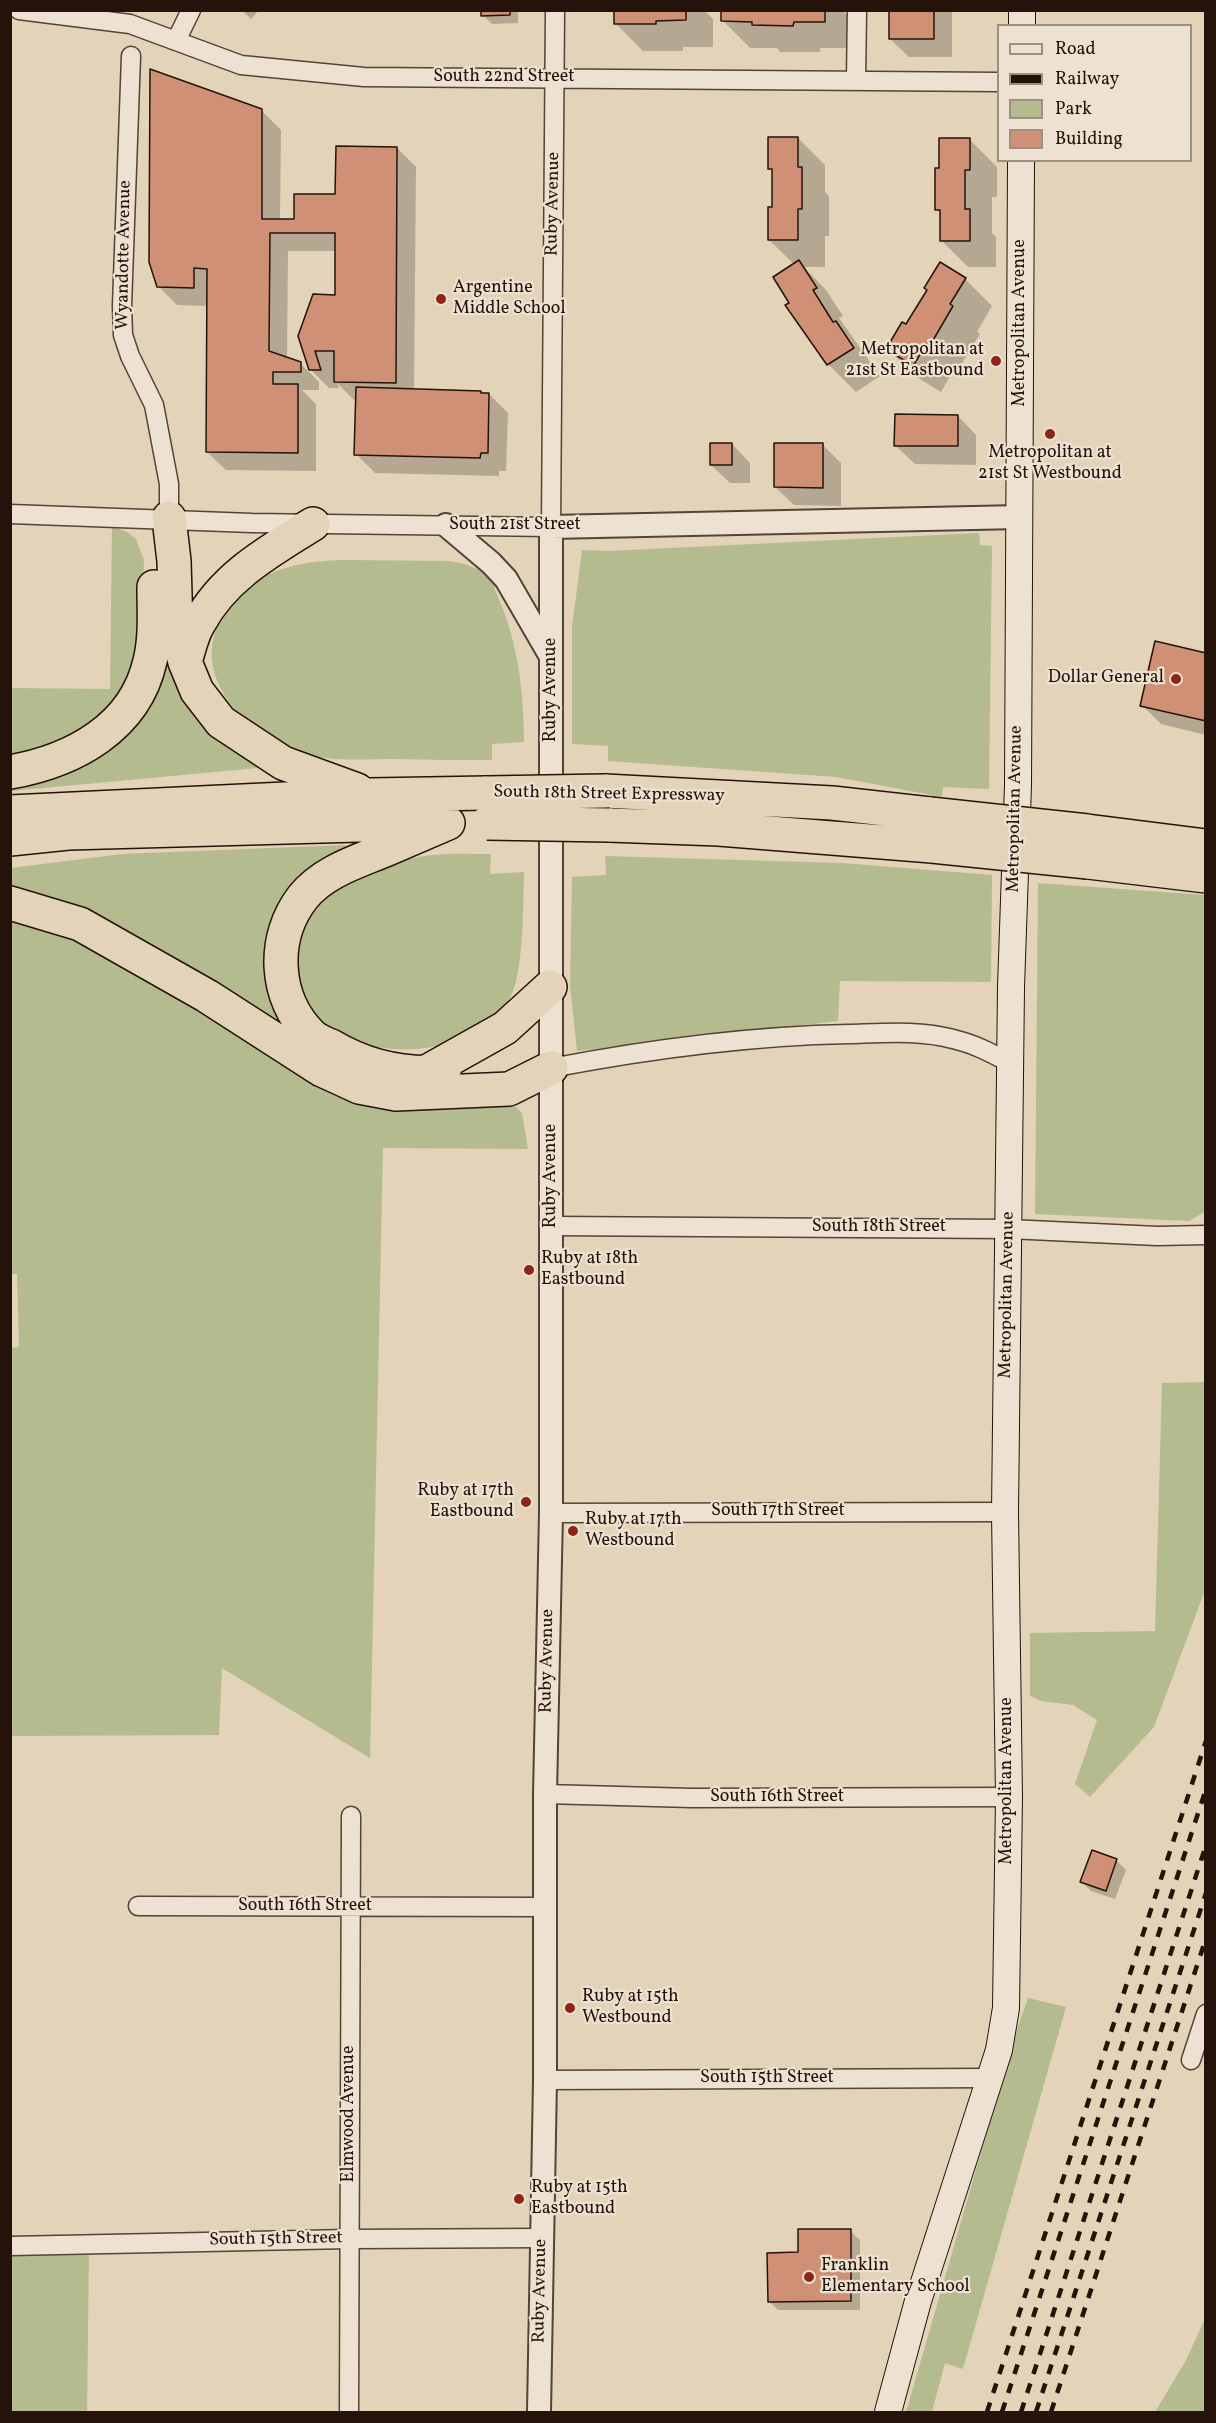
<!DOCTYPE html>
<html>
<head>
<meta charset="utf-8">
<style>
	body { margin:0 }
	#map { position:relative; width:1216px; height:2423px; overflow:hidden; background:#e3d3b8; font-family:Vollkorn,serif }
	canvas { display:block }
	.frame { position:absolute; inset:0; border:12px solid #25130b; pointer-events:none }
	.legend { position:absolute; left:997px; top:24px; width:195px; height:138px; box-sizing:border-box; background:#ede2d1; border:2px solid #9d8f82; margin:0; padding:8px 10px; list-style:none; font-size:18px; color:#25130b }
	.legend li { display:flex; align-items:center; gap:12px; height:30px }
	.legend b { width:30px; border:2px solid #9d8f82 }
</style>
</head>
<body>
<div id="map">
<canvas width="1216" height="2423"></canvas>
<div class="frame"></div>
<ul class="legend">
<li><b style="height:8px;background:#ede2d1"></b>Road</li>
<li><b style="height:8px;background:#25130b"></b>Railway</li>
<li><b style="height:16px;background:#b4bc8f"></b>Park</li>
<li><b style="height:16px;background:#cf9075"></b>Building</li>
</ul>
</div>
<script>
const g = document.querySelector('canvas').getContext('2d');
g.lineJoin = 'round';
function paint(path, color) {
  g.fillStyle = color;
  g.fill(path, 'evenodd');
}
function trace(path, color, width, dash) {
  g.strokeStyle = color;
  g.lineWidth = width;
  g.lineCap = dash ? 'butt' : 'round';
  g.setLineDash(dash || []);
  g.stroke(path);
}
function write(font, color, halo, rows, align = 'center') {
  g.font = font + ' Vollkorn,serif';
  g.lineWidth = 4.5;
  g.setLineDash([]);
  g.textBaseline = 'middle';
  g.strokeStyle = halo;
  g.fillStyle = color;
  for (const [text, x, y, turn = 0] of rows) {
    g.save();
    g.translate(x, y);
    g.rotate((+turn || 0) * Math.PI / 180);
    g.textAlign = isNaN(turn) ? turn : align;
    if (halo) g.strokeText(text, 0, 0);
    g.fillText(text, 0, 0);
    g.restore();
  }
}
paint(new Path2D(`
	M112 526 127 532 136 539 144 560 141 639 121 694 84 733 11 760V688L110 689Z
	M979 533 980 545 992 546 989 789 943 787 942 797 836 777 608 761V746L572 744V627L582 550 609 551Z
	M343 560 449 561C468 564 483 569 497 583L494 588C517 636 524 688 524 742L492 744V760C460 760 428 760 396 759 357 759 312 764 276 743 222 712 185 651 236 600 242 594 248 585 256 581 283 565 311 561 343 560Z
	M162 649 259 763 258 768 11 791V781L63 769Z
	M345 845 348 854 290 900 288 1028 11 899V868L122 854Z
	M491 854 490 874 524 872C523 901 524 974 510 998 476 1060 366 1064 316 1020 310 1014 299 997 297 989 295 981 298 970 298 961 298 956 297 949 298 943 308 891 386 860 432 855 451 853 471 854 491 854Z
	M605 856 842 863 992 875 991 982 840 981 838 1021 577 1051 570 985 572 877 606 875Z
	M1038 883 1205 895 1206 1211 1189 1221 1035 1214Z
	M10 918 42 927 119 961 177 994 332 1095 363 1104H500L516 1107 522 1113 528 1149 383 1148 370 1758 222 1668 219 1735 11 1736 10 1348 19 1347 17 1274H10Z
	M1205 1382V1590L1154 1727 1090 1797 1075 1784 1097 1720 1073 1705 1041 1701 1030 1696V1633L1155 1631 1162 1383Z
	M1028 1998 1066 2007 963 2369 945 2363 932 2412H906L1015 2035Z
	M89 2251 87 2412H11L10 2253Z
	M1205 2319V2412H1155L1185 2362Z`), '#b4bc8f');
paint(new Path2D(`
	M242 10H259L251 19Z
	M483 10H518V23L492 24 483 15Z
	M615 10H704L713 19V47H683V51H643L616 24Z
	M723 10H842L852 20 851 48H820V52H780L777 48H750L723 21Z
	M890 10H952V57H909L890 39Z
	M262 111 281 130 280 220 296 221 337 196 397 148 416 167 414 390 480 392 489 394 508 413 506 471H499V476L375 473 356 454 357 400H354L337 383 339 388H329L310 369 300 336 336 296 337 251H288L287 359 300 363 319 382V390H302L316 404V471L226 470 207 452 209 306 177 305 158 286Z
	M798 138 825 165V192L829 196V236H825V267H804L826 290 843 316 839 318 880 376 856 392 828 364 787 306 792 303 795 265 769 240 773 209V172L770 168Z
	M969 139 997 167V197H992V233L996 237V267H968L941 240V213L937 209 940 170Z
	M965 279 992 306 977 332 980 334 959 368 956 366 941 392 915 376 888 349 907 326Z
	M958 416 976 435V465L915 464 896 446Z
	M732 444 750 463V483H730L711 465Z
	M823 445 841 463V506L794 505 775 487Z
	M1206 654V735L1161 724 1142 705Z
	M1116 1860 1126 1870 1115 1899 1091 1891 1082 1882Z
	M850 2231 860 2240V2310H778L769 2301 800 2254Z`), '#0003');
const building = new Path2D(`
	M481 10H510V15L481 16Z
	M614 10H686V20L656 21V24H614Z
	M721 10H825V22H794L793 26 752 25V22L721 21Z
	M889 10H934V39H889Z
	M150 69 262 109V219H294V194H335L336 146 397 147 396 383 334 382V351H315L321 370H309L298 336 313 294 335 295V233H270L269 351 301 362V372H273V384H298V453L206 452 207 269 194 268V288L157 287 149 262Z
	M768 137H798V167H802V209H798V240H768V207H772V169H768Z
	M939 138H970V170H965V209H970V241H940V210H935V168H939Z
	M799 260 817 288 813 290 833 322 836 321 854 348 827 365 785 305 789 303 773 277Z
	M940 262 966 278 950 304 953 306 932 342 929 340 913 366 886 349 902 322 906 324 927 290 924 288Z
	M356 387 481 391V393H489L488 453H481L480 458 354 455Z
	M895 414 958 415V446H894Z
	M710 443H732V465H710Z
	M774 443H823V488L774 487Z
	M1155 641 1206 653V721L1140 706Z
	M1092 1850 1117 1859 1106 1891 1080 1882Z
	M798 2229H851V2301L768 2302 767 2253 798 2252Z`);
paint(building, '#cf9075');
trace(building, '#25130b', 1.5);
const minor = new Path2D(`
	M19 10 130 24 241 65 364 77 998 82
	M176 41 191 10
	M131 56 122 306 123 335 130 356 154 405 169 484V518
	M856 81 857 10
	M10 514 252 523 551 527 555 10
	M551 1068C650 1049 748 1036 849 1034 884 1033 920 1030 953 1039 975 1044 993 1054 1012 1064
	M552 1226 1009 1229 1157 1236 1206 1235
	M551 1513 1005 1512
	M545 1794 692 1798 1009 1797
	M138 1906 545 1907
	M1191 2060 1206 2014
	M545 2080 989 2078
	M10 2246 349 2239 542 2238
	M349 2412 351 1816`);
const tertiary = new Path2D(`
	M446 525 491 563 506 579 550 655
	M539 2412 545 2080V1794L551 1513V527L1020 517`);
const secondary = new Path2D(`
	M1022 26V10
	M888 2412 918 2301 999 2050 1006 2008 1009 1797 1005 1512 1011 987 1018 785 1021 160`);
const motorway = new Path2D(`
	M169 518 174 561 176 628 185 662 197 691 221 722 283 763 357 790
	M185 662C189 649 192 634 199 623 224 576 270 551 313 524
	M10 772C73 761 135 728 150 661 156 637 154 611 154 587
	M605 791 832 803 930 814
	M10 812 370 795 487 793
	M609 825 719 829 932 846
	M1087 831 1206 846
	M10 839 68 833 431 823
	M1088 862 1206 876
	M10 903 80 924 207 996 322 1070 359 1087 396 1094 509 1089 551 1068
	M444 1072C404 1075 366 1067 331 1046 324 1043 316 1040 311 1035 274 998 271 938 303 897 323 872 356 862 385 850 406 841 427 832 448 823
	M423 1074 505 1028 550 987`);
trace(minor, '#544336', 21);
trace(tertiary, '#544336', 26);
trace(secondary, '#25130b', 28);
trace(motorway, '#25130b', 36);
trace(minor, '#ede2d1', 18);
trace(tertiary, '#ede2d1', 22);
trace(secondary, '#ede2d1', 26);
trace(motorway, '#e3d3b8', 33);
trace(new Path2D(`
	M987 2412 1206 1741
	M1002 2412 1206 1789
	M1021 2412 1206 1845
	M1036 2412 1206 1893
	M1051 2412 1206 1938`), '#25130b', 4.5, [10, 10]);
const motorwayBridge = new Path2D(`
	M487 793 605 791
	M930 814 1087 831
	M487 823 609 825
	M932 846 1088 862`);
trace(motorwayBridge, '#25130b', 36, []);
trace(motorwayBridge, '#e3d3b8', 33);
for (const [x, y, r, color] of [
	[441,299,6,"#8f2418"],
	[996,361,6,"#8f2418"],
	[1050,434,6,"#8f2418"],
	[1176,679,6,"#8f2418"],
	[529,1270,6,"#8f2418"],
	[526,1502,6,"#8f2418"],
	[573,1531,6,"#8f2418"],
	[570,2008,6,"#8f2418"],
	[519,2199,6,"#8f2418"],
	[809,2277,6,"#8f2418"]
]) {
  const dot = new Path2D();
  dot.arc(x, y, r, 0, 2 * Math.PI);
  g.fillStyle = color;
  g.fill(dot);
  trace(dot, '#ede2d1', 2);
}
write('18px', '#25130b', '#ede2d1', [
	["South 22nd Street",504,78],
	["Ruby Avenue",554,204,-89],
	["Wyandotte Avenue",125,255,-89],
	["Metropolitan Avenue",1021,323,-90],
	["South 21st Street",515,526],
	["Ruby Avenue",552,690,-90],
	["South 18th Street Expressway",609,795,1],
	["Metropolitan Avenue",1016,809,-89],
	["Ruby Avenue",552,1176,-90],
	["South 18th Street",879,1228],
	["Metropolitan Avenue",1008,1295,-89],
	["South 17th Street",778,1512],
	["Ruby Avenue",548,1661,-89],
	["Metropolitan Avenue",1008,1781,-90],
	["South 16th Street",777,1798],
	["South 16th Street",305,1907],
	["South 15th Street",767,2079],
	["Elmwood Avenue",350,2114,-90],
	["South 15th Street",276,2240,-1],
	["Ruby Avenue",541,2291,-89]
]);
write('18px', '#25130b', '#ede2d1', [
	["Argentine",453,289],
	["Middle School",453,310],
	["Metropolitan at",984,351,"right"],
	["21st St Eastbound",984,372,"right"],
	["Metropolitan at",1050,454,"center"],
	["21st St Westbound",1050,475,"center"],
	["Dollar General",1164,679,"right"],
	["Ruby at 18th",541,1260],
	["Eastbound",541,1281],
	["Ruby at 17th",514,1492,"right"],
	["Eastbound",514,1513,"right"],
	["Ruby at 17th",585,1521],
	["Westbound",585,1542],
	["Ruby at 15th",582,1998],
	["Westbound",582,2019],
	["Ruby at 15th",531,2189],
	["Eastbound",531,2210],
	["Franklin",821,2267],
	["Elementary School",821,2288]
], 'left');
</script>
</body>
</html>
